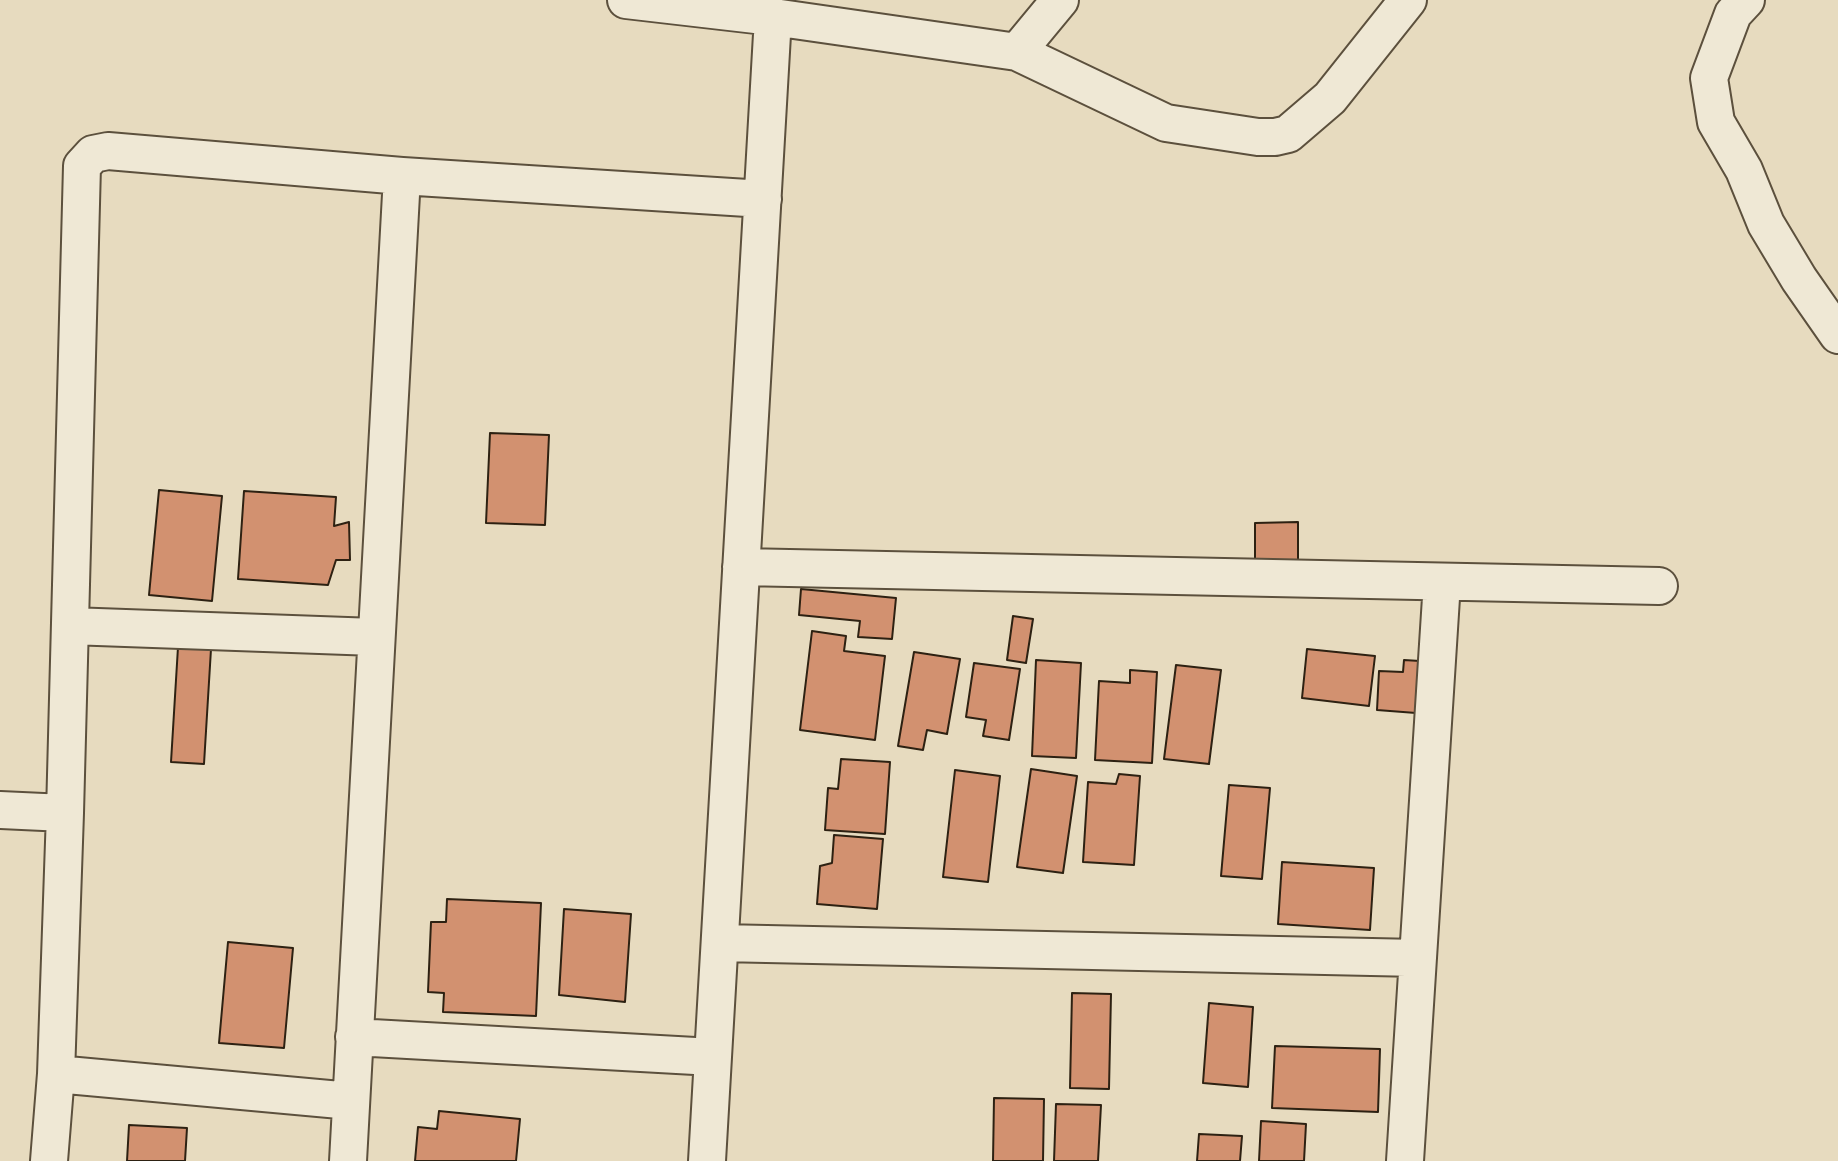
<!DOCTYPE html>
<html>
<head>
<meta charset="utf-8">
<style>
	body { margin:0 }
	canvas { display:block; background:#e7dbbf }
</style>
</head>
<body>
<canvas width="1838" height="1161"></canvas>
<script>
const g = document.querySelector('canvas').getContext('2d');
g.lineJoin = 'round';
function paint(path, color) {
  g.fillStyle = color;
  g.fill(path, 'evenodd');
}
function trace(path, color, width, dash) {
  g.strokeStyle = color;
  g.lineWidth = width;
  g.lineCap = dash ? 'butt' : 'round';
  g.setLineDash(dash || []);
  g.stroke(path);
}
const building = new Path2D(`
	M490 433 549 435 545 525 486 523Z
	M159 490 222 496 212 601 149 595Z
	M244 491 336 497 334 526 349 522 350 560H336L328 585 238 579Z
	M1298 522V564H1255V523Z
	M801 589 896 598 892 639 858 637 860 621 799 615Z
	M1013 616 1033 619 1026 663 1007 660Z
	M812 631 846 636 844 651 885 656 875 740 800 730Z
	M178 647 211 649 204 764 171 762Z
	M1307 649 1375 656 1369 706 1302 698Z
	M914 652 960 659 947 734 927 730 923 750 898 746Z
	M1036 660 1081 663 1076 758 1032 756Z
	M1404 660 1420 661 1416 713 1377 710 1379 671 1403 672Z
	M974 663 1020 669 1009 740 983 736 986 720 966 717Z
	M1176 665 1221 670 1209 764 1164 759Z
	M1130 670 1157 672 1152 763 1095 760 1099 681 1130 683Z
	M841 759 890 762 885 834 825 830 828 788 838 789Z
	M1031 769 1077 776 1063 873 1017 867Z
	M955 770 1000 776 988 882 943 877Z
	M1119 774 1140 776 1134 865 1083 862 1088 782 1116 784Z
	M1229 785 1270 788 1262 879 1221 876Z
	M834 835 883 839 877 909 817 904 820 866 832 863Z
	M1282 862 1374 868 1370 930 1278 924Z
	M447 899 541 903 536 1016 443 1012 444 993 428 992 431 922H446Z
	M564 909 631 914 625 1002 559 995Z
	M228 942 293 948 284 1048 219 1043Z
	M1072 993 1111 994 1109 1089 1070 1088Z
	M1209 1003 1253 1007 1248 1087 1203 1083Z
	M1275 1046 1380 1049 1378 1112 1272 1108Z
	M994 1098 1044 1099 1043 1161H993Z
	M1056 1104 1101 1105 1098 1161H1054Z
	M439 1111 520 1119 516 1161H415L418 1127 437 1129Z
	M1261 1121 1306 1124 1304 1161H1259Z
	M129 1125 187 1128 185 1161H127Z
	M1199 1134 1242 1136 1240 1161H1197Z`);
paint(building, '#d29170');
trace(building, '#2d2112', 2);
const minor = new Path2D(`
	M626 0 773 17 1017 52 1166 123 1258 137H1275L1288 134 1330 98 1408 0
	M1746 0 1733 14 1709 78 1716 122 1744 170 1766 224 1799 279 1838 335
	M1017 52 1060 0
	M741 567 1659 586
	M70 626 375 637
	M0 810 65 813
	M720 943 1418 958
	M354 1037 713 1057
	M56 1074 351 1101
	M49 1161 56 1074 65 813 82 166 93 154 108 151 402 176 763 199
	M348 1161 402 176
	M707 1161 773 17
	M1405 1161 1442 582`);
trace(minor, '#5c503d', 40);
trace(minor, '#efe8d5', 36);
</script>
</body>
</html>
